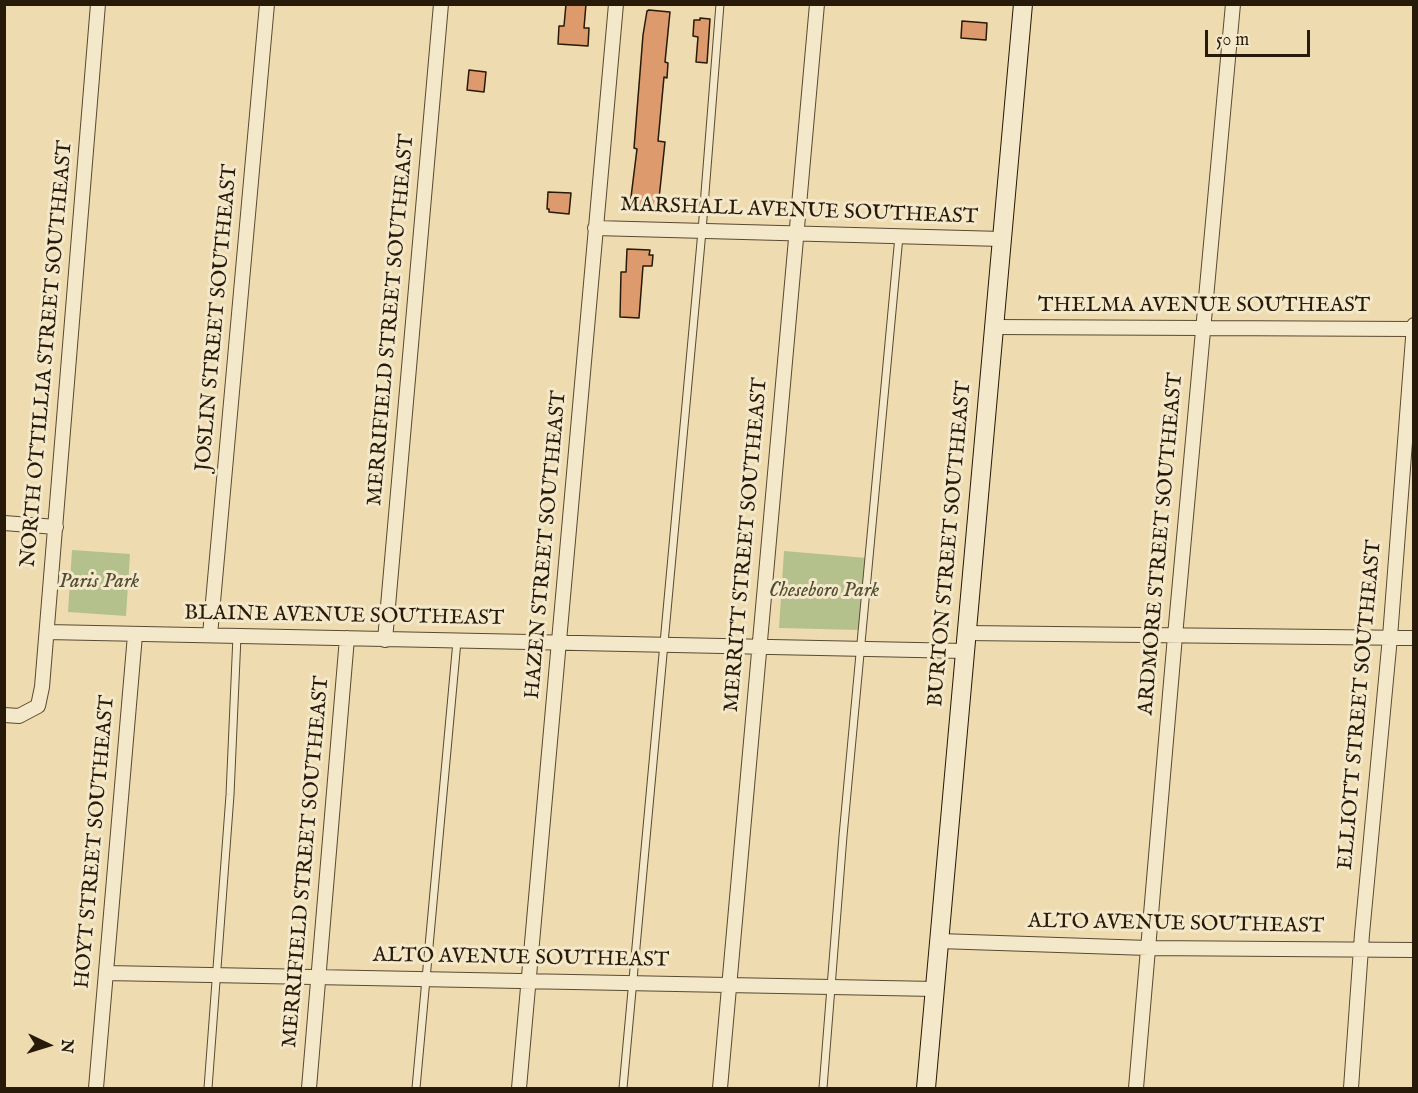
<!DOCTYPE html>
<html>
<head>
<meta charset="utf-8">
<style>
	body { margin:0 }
	#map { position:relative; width:1418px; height:1093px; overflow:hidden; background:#eedbaf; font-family:"IM FELL English",serif }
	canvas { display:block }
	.frame { position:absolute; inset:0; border:6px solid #271a09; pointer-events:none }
	.north { position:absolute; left:18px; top:1015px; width:60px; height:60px; -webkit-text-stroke:4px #f4e8cb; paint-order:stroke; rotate:94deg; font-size:16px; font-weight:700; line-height:24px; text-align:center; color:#271a09 }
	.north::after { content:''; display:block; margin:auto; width:21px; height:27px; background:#271a09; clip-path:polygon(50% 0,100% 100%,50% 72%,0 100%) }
	.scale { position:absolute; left:1205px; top:30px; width:105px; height:27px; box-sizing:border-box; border:3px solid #271a09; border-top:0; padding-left:8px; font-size:18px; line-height:21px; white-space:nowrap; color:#271a09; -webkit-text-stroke:4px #f4e8cb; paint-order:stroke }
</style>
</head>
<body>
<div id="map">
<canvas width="1418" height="1093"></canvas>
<div class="frame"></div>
<div class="north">N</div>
<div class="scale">50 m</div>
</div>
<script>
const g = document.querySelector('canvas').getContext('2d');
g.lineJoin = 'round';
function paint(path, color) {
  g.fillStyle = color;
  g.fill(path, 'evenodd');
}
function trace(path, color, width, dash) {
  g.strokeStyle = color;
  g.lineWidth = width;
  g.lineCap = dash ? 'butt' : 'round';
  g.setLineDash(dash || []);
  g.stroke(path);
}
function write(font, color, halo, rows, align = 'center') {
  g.font = font + ' "IM FELL English",serif';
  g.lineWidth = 6;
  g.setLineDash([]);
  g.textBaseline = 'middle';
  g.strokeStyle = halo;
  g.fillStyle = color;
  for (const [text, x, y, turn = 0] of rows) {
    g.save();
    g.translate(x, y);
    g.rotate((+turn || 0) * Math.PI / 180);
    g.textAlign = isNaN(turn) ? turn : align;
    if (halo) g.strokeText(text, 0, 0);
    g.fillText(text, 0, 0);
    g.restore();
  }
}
paint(new Path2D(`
	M72 550 130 554 126 616 68 612Z
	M784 551 867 558 859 630 779 628Z`), '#b5c18d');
const building = new Path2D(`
	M566 4H586L584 28H589L588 46 558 44 559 26H564Z
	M649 10 670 12 665 62 668 63 667 78 664 77 658 141 665 142 658 208 630 205 637 149 634 148 643 35 647 11Z
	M700 18 710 19 707 63 696 62 698 37 693 36 694 20H700Z
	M962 21 987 23 986 40 961 38Z
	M469 70 486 72 484 92 467 90Z
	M548 192 571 193 569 214 549 212V209H547Z
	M627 249 650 250 649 255H653L652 266H643L639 318 620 317 621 272H626Z`);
paint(building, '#dd9a6c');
trace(building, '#271a09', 1.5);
const service = new Path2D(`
	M208 1088 230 795 237 636
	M416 1088 457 641
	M623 1088 702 231 720 4
	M823 1088 843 836 899 236`);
const minor = new Path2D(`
	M595 228 1002 239
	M994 327 1413 329
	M4 523 56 527
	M47 632 964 651
	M965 633 1414 638
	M210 635 267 4
	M385 640 441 4
	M4 715 19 716 38 706 42 687 98 4
	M939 941 1148 948 1414 950
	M106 973 935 989
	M96 1088 135 635
	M309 1088 347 638
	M519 1088 616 4
	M720 1088 817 4
	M1136 1088 1175 636 1233 4
	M1351 1088 1362 934 1390 637 1414 325`);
const secondary = new Path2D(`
	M926 1088 1023 4`);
trace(service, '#594a32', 9);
trace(minor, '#594a32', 16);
trace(secondary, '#271a09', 20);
trace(service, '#f4e8cb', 7);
trace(minor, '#f4e8cb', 14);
trace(secondary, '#f4e8cb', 18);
write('21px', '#271a09', '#f4e8cb', [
	["MARSHALL AVENUE SOUTHEAST",799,212,2],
	["THELMA AVENUE SOUTHEAST",1204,307],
	["JOSLIN STREET SOUTHEAST",218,318,-85],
	["MERRIFIELD STREET SOUTHEAST",392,320,-85],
	["NORTH OTTILLIA STREET SOUTHEAST",48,354,-85],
	["BURTON STREET SOUTHEAST",951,544,-85],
	["ARDMORE STREET SOUTHEAST",1162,544,-85],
	["HAZEN STREET SOUTHEAST",547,545,-85],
	["MERRITT STREET SOUTHEAST",747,545,-85],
	["BLAINE AVENUE SOUTHEAST",344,617,1],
	["ELLIOTT STREET SOUTHEAST",1361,705,-85],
	["HOYT STREET SOUTHEAST",96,842,-85],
	["MERRIFIELD STREET SOUTHEAST",307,862,-85],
	["ALTO AVENUE SOUTHEAST",1176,925,1],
	["ALTO AVENUE SOUTHEAST",521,959,1]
]);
write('italic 21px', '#524c31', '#f4e8cb', [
	["Paris Park",99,583],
	["Cheseboro Park",824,592]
]);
</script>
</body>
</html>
